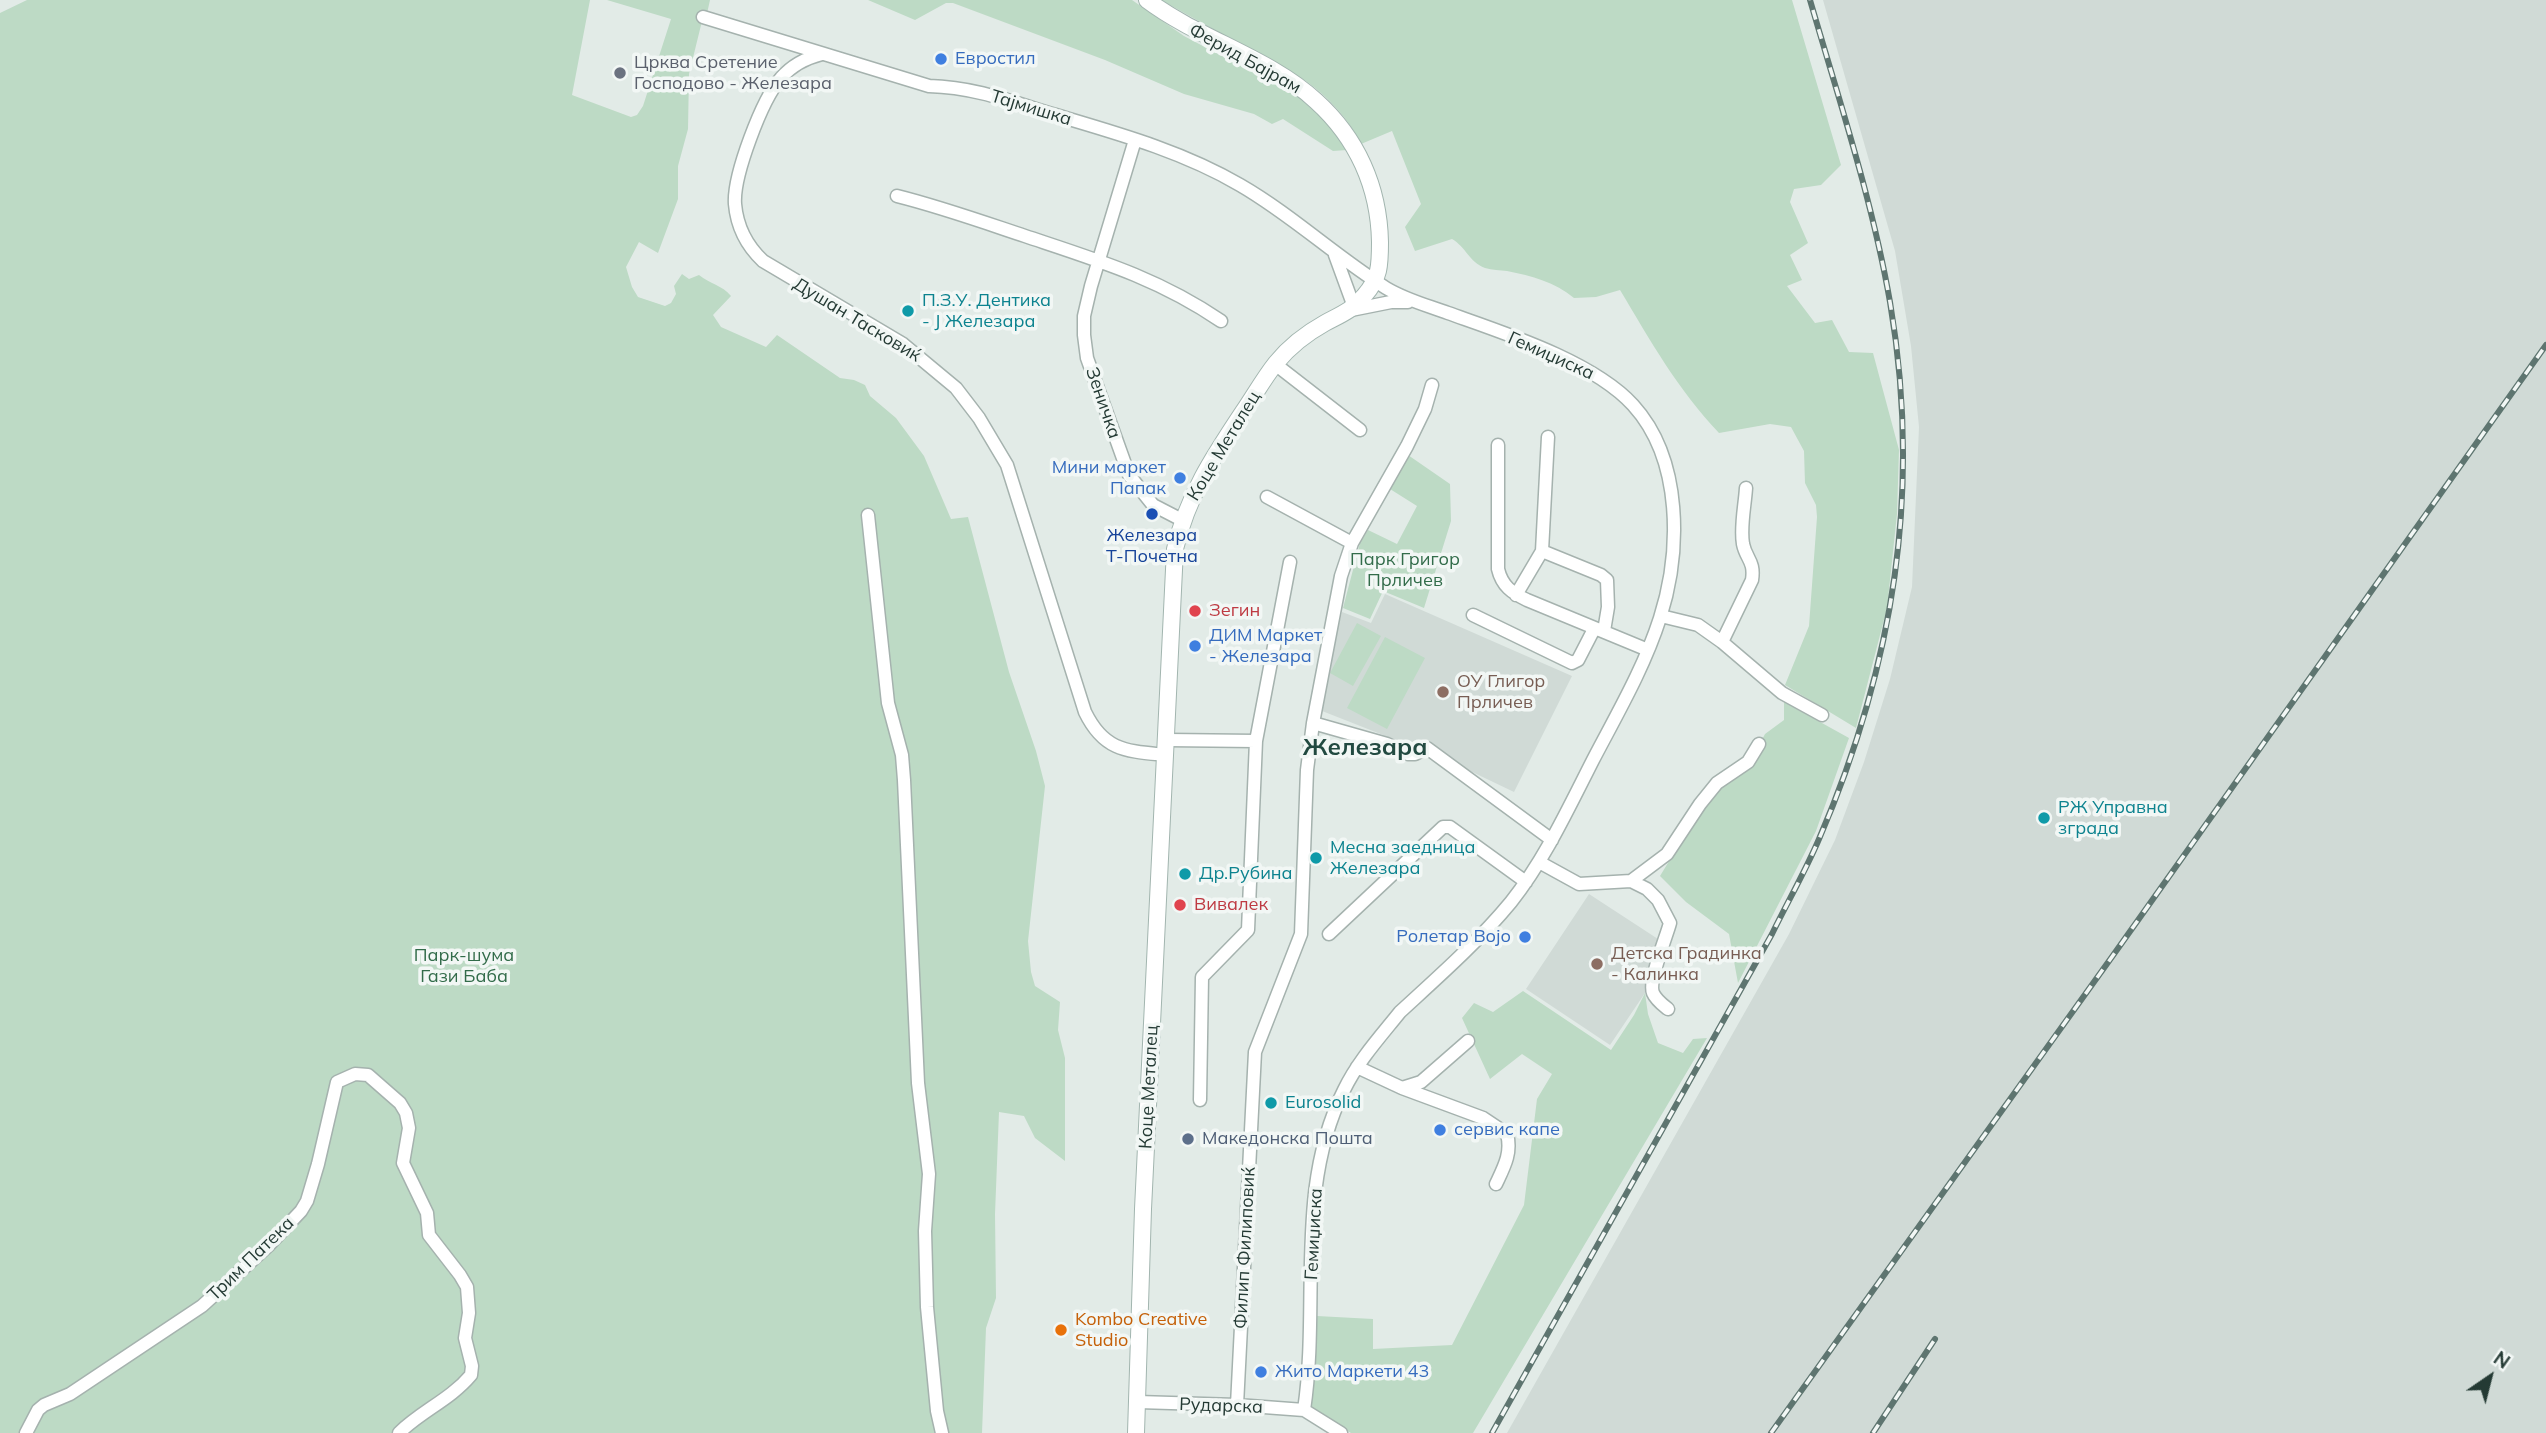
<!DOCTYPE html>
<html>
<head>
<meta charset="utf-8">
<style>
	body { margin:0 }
	#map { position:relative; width:2546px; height:1433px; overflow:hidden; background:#e2ebe7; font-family:Mulish,sans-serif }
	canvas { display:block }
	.north { position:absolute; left:2455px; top:1342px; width:70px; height:70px; -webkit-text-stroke:5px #f2f7f5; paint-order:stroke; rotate:35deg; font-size:19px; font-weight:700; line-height:28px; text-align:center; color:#243a34 }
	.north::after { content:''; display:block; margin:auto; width:24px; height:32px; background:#243a34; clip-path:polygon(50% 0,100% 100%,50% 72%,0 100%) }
</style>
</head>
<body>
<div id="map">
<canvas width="2546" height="1433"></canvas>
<div class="north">N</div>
</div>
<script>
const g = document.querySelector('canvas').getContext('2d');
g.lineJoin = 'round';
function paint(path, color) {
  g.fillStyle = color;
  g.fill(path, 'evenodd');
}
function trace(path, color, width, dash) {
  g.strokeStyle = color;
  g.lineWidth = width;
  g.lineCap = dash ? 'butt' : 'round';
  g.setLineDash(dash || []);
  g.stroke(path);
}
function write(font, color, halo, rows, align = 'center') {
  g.font = font + ' Mulish,sans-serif';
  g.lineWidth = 7;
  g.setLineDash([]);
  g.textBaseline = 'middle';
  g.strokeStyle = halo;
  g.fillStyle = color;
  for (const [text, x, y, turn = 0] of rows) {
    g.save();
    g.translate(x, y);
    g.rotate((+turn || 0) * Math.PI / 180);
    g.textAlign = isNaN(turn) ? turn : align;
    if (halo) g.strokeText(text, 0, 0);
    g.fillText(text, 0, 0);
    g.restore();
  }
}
paint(new Path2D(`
	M1823 0H2546V1433H1507L1789 934 1835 840 1864 762 1890 679 1912 587 1919 427 1911 346 1895 251Z
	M1385 594 1572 676 1514 792 1466 769 1424 740 1406 744 1317 709 1342 612 1371 623Z
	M1589 894 1658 939 1645 993 1610 1045 1526 989Z`), '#d0dad6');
paint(new Path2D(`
	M27 0H590L572 95 631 117 637 115 643 106 671 19 607 0H710L706 18 703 17 689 74 688 129 678 166V199L658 253 639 242 626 267 632 287 638 297 665 306 671 303 676 294 674 286 682 274 689 279 699 275C710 284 722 285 731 296L713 315 721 327 766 347 777 335 840 378 854 380 865 385 870 396 896 418 924 456 951 519 968 517 1009 672 1036 751 1045 786 1028 941 1031 972 1035 986 1060 1002 1058 1030 1065 1058V1161L1035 1138 1024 1116 999 1112 995 1214 996 1298 986 1328 982 1433H0V13Z
	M868 0H1132L1184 36 1297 96 1329 124 1347 150 1333 151 1283 119 1272 124 1254 114 1184 94 1105 60 953 3H946L915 20Z
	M1161 0H1792L1841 165 1821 185 1794 189 1790 202 1808 243 1790 255 1802 280 1787 286 1815 323 1832 320 1849 352 1873 353 1899 450 1897 514 1887 608 1856 728 1785 685 1809 626 1817 517 1816 505 1805 483 1804 451 1791 427 1770 424 1719 433C1678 390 1650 340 1620 290L1596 297 1574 298C1555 282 1532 276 1507 271 1500 270 1492 270 1485 268 1469 262 1466 247 1452 239L1415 251 1405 227 1421 204 1392 131 1361 144C1348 118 1329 98 1306 81Z
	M1408 455 1450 484 1451 521 1424 608 1383 591 1370 619 1343 608 1360 543 1368 530 1397 544 1417 506 1390 489Z
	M1357 623 1381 636 1353 686 1330 673Z
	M1385 637 1425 658 1387 729 1347 708Z
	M1784 702 1849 738 1816 831 1738 983 1729 934 1686 902 1660 876 1699 812 1716 790 1747 769 1765 734 1784 720Z
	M1523 991 1611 1050 1634 1015 1645 993 1648 1014 1658 1043 1683 1053 1693 1039 1707 1038 1473 1433H1351L1311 1407 1317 1316 1373 1319V1349L1452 1345 1524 1205 1537 1099 1552 1074 1522 1054 1490 1079 1462 1018 1474 1003 1493 1012Z`), '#bddac5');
const street = new Path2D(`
	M703 17 929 86C973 87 1010 101 1052 114 1116 133 1182 151 1240 185 1292 215 1335 256 1386 288 1406 300 1426 305 1448 313 1504 333 1593 361 1633 405 1683 460 1681 552 1660 618 1644 668 1617 714 1593 760 1568 809 1545 859 1511 902 1478 942 1438 977 1400 1012 1380 1037 1358 1061 1344 1090 1294 1189 1320 1304 1304 1410
	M822 54C806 58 792 65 781 78 762 99 733 176 735 204 737 227 747 246 763 261L903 344 956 388 979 418 1007 465 1085 712C1104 751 1126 751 1166 755
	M1135 140 1091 286 1084 316V335L1087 358 1129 475 1153 505 1182 520
	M897 196C941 207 983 222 1025 236 1097 260 1158 278 1221 321
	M1335 255 1354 307
	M1351 310 1391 302H1408
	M1275 364 1360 430
	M1498 445V569C1502 586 1512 593 1527 600L1648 650
	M1267 497 1352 543
	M868 515 888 703 902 755 904 780 918 1083 929 1174 925 1231 927 1307 937 1411 942 1433
	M1542 551 1601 575 1607 580 1608 607 1604 631
	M1516 595 1542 551 1548 437
	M1473 615 1572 663 1578 660 1594 629
	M1661 616 1698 625 1722 642 1782 693 1822 715
	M1722 642 1752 580C1755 561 1746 559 1743 544 1740 527 1745 505 1746 488
	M1313 723 1387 744 1408 754H1415L1427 748 1552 840
	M1167 740 1256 741
	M1539 862 1579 884 1631 881 1647 889 1658 900 1670 923C1666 938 1648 981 1653 993 1656 1000 1663 1005 1668 1009
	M1631 881 1667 854 1700 804 1717 783 1748 762 1759 744
	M1329 934 1443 827H1450L1526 882
	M1357 1067 1402 1088 1421 1082 1468 1041
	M1402 1088 1483 1118 1507 1134C1512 1153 1504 1167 1496 1184
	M1200 1100 1202 977 1248 930 1256 741 1290 562
	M1138 1402 1237 1405 1304 1410 1341 1433
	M1237 1405 1255 1052 1301 934 1307 770 1313 723 1341 576 1352 543 1407 446 1425 409 1432 385
	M26 1433 38 1410 44 1405 70 1394 202 1306 268 1246 301 1211 307 1201 318 1164 337 1082 355 1074 368 1075 400 1103 406 1113 409 1128 403 1163 427 1213 429 1235 460 1275 467 1287 469 1313 465 1338 472 1366 471 1375C450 1400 421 1411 399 1433`);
const secondary = new Path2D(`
	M1136 1433 1143 1209 1175 549C1188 495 1213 457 1243 412 1254 396 1264 378 1276 363 1289 347 1307 333 1325 323 1340 315 1353 310 1364 296 1380 278 1380 265 1380 242 1379 187 1357 138 1316 101 1270 58 1199 39 1147 0`);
trace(street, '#a5b2ae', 15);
trace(secondary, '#a2b5af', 18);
trace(street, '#fff', 12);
trace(secondary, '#fff', 16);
const rail = new Path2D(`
	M1492 1433 1772 934C1787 903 1805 872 1819 839 1894 665 1922 490 1890 302 1872 199 1839 100 1810 0
	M1771 1433 2114 954 2546 345
	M1873 1433 1935 1339`);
trace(rail, '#5e7570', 6);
trace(rail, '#f2f7f5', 3.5, [10]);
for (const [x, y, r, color] of [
	[941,59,7,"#3f7fe0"],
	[620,73,7,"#6b7280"],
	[908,311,7,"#0f9aa8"],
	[1180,478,7,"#3f7fe0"],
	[1152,514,7,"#1a4fb4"],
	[1195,611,7,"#e0444e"],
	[1195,646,7,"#3f7fe0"],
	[1443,692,7,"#8d6e63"],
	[2044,818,7,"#0f9aa8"],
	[1316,858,7,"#0f9aa8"],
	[1185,874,7,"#0f9aa8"],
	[1180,905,7,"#e0444e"],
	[1525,937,7,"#3f7fe0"],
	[1597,964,7,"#8d6e63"],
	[1271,1103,7,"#0f9aa8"],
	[1440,1130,7,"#3f7fe0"],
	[1188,1139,7,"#5c6f8a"],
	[1061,1330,7,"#e8710a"],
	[1261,1372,7,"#3f7fe0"]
]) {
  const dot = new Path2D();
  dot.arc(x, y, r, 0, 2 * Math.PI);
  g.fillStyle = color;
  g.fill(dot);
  trace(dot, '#f2f7f5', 2.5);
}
write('18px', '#366cbe', '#f2f7f5', [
	["Евростил",955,59],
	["Мини маркет",1166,468,"right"],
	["Папак",1166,489,"right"],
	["ДИМ Маркет",1209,636],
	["- Железара",1209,657],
	["Ролетар Војо",1511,937,"right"],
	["сервис капе",1454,1130],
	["Жито Маркети 43",1275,1372]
], 'left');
write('18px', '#243a34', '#f2f7f5', [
	["Ферид Бајрам",1245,59,29],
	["Тајмишка",1031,108,17],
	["Душан Тасковиќ",857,320,31],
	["Гемиџиска",1551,356,24],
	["Зеничка",1103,403,71],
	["Коце Металец",1224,446,-59],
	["Коце Металец",1149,1087,-87],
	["Гемиџиска",1314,1234,-87],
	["Филип Филиповиќ",1245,1248,-87],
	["Трим Патека",251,1259,-44],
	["Рударска",1221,1406,2]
]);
write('18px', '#5b616d', '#f2f7f5', [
	["Црква Сретение",634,63],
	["Господово - Железара",634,84]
], 'left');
write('18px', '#0d838f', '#f2f7f5', [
	["П.З.У. Дентика",922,301],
	["- Ј Железара",922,322],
	["РЖ Управна",2058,808],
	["зграда",2058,829],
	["Месна заедница",1330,848],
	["Железара",1330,869],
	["Др.Рубина",1199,874],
	["Eurosolid",1285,1103]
], 'left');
write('18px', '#164399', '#f2f7f5', [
	["Железара",1152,536],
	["Т-Почетна",1152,557]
]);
write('18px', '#326c4a', '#f2f7f5', [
	["Парк Григор",1405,560],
	["Прличев",1405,581],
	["Парк-шума",464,956],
	["Гази Баба",464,977]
]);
write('18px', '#be3a42', '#f2f7f5', [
	["Зегин",1209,611],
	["Вивалек",1194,905]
], 'left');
write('18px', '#785e54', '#f2f7f5', [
	["ОУ Глигор",1457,682],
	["Прличев",1457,703],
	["Детска Градинка",1611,954],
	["- Калинка",1611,975]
], 'left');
write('18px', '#4e5e75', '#f2f7f5', [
	["Македонска Пошта",1202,1139]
], 'left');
write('18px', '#c56008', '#f2f7f5', [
	["Kombo Creative",1075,1320],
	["Studio",1075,1341]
], 'left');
write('bold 24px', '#224a41', '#f2f7f5', [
	["Железара",1365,748]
]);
</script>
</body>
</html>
